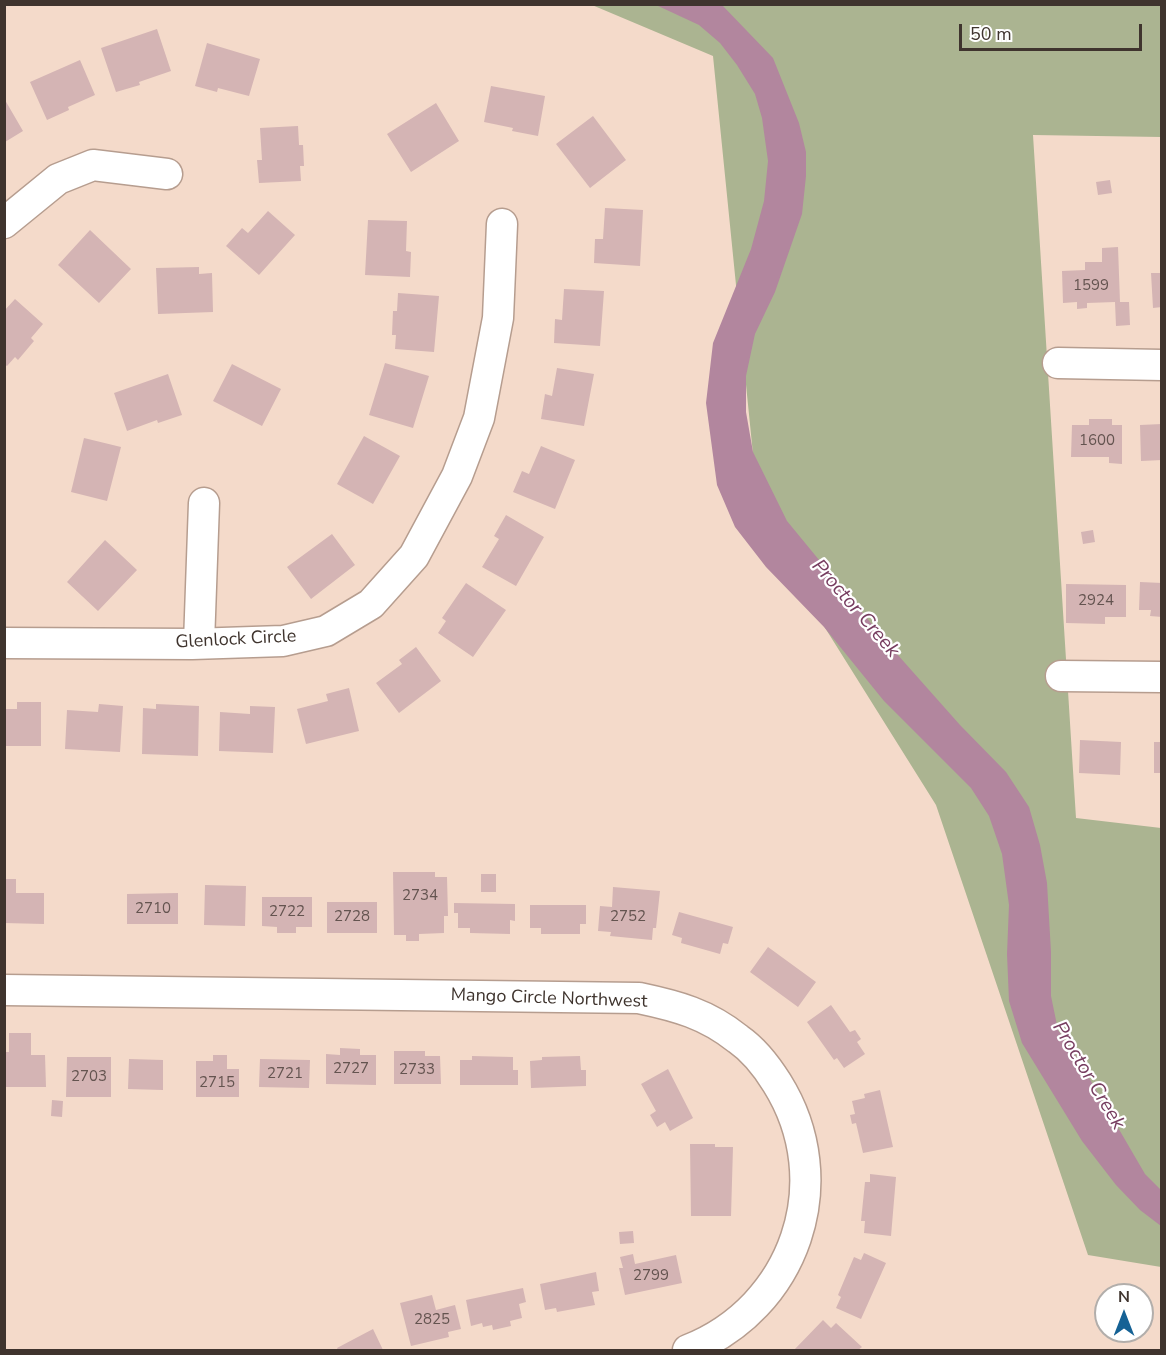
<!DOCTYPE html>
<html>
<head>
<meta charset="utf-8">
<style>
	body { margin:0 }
	#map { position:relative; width:1166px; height:1355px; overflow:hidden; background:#f4daca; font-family:"Nunito Sans",sans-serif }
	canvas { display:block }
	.frame { position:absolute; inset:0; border:6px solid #3f342e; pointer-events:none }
	.north { position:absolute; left:1094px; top:1283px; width:60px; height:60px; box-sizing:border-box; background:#fff; border:2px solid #b2aeab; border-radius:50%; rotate:0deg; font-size:16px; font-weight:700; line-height:24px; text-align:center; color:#3f342e }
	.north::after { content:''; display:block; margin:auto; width:21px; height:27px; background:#156295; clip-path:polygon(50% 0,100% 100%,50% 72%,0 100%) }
	.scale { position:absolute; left:959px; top:24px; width:183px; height:27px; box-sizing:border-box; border:3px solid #3f342e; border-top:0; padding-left:8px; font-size:18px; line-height:21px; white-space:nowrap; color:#3f342e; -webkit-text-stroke:4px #fff; paint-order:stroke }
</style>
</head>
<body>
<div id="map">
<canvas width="1166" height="1355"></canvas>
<div class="frame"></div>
<div class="north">N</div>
<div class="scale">50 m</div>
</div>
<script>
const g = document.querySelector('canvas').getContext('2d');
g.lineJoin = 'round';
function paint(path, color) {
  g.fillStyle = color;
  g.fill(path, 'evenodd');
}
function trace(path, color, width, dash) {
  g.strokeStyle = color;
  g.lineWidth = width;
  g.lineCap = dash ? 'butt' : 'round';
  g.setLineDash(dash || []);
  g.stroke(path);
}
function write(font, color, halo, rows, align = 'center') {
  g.font = font + ' "Nunito Sans",sans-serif';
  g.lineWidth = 4.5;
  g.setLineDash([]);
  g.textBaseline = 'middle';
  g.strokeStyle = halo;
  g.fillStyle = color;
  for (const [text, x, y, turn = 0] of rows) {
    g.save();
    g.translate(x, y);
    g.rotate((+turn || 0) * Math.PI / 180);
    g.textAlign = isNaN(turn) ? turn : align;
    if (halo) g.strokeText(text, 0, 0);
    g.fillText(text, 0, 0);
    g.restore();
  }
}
paint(new Path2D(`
	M592 5H1161V137L1033 135 1076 818 1161 828V1267L1088 1255 936 805 760 524 713 56Z`), '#abb491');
paint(new Path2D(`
	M656 5H722L773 58 799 123 806 152V176L802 214 775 292 755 334 746 376V412L753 452 787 521 889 645 960 725 1006 772 1029 807 1040 845 1047 883 1051 952V996L1058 1030 1078 1059 1145 1174 1161 1190V1226L1140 1210 1116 1185 1082 1141 1022 1043 1009 1001 1007 954 1009 905 1002 854 989 816 971 788 884 701 824 627 766 567 735 527 717 485 706 403 713 343 751 249 764 201 768 161 762 118 755 94 737 65 720 43 699 25Z`), '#b2869e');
paint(new Path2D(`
	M157 29 171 71 139 82 140 85 116 92 101 48Z
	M207 43 260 59 249 96 218 88 217 92 195 86Z
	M80 60 95 95 68 107 69 110 47 120 30 82Z
	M491 86 545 96 538 136 512 131 513 128 484 122Z
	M5 100 23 131 5 142Z
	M436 103 459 141 411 172 387 134Z
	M593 116 626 160 590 188 556 144Z
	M298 126 299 145H303L304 166H300L301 181 259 183 257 160H262L260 128Z
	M1110 180 1112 193 1098 195 1096 182Z
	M605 208 643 210 640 266 594 263 595 239H603Z
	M268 211 295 235 259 275 226 246 242 228 248 233Z
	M368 220 407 221 406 251 411 252 410 277 365 275Z
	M90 230 131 269 99 303 58 265Z
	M1118 247 1120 302H1129L1130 325 1116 326 1115 302 1087 303V308L1077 309V302L1063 303 1062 271 1085 270V262H1102V248Z
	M199 267V274L212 273 213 312 158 314 156 268Z
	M1151 273H1162V307L1153 308Z
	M564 289 604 291 600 346 554 343 555 319 562 320Z
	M398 293 439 296 434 352 395 349 396 335H392L393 311H397Z
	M15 299 43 324 31 338 34 341 18 360 15 357 7 366 4 364V311Z
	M385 363 429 376 413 428 369 415Z
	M232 364 281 389 262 426 213 401Z
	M557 368 594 374 584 426 541 419 545 394 552 396Z
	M168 374 182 415 158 423 157 420 127 431 114 393Z
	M1089 419H1112V425H1122V464L1109 463V457H1071L1072 425H1089Z
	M1162 424V460L1141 461 1140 425Z
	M364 436 400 456 373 504 337 484Z
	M84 438 121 447 107 501 71 492Z
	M541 446 575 460 555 509 513 492 522 471 529 474Z
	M506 515 544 537 516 586 482 567 499 539 494 536Z
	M1093 530 1095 542 1083 544 1081 532Z
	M332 534 355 565 311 599 287 567Z
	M105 540 137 570 98 611 67 582Z
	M1140 582 1162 583V617L1150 616 1151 610H1139Z
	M466 583 506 610 473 657 438 633 446 621 442 618Z
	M1066 584 1126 585V617H1105V624L1066 623Z
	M416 647 441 681 399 713 376 683 402 664 399 660Z
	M349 688 359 731 306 744 297 709 328 701 326 694Z
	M17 702H41V746H4V709H17Z
	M99 704 123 706 120 752 65 749 67 710 98 712Z
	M156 704 199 706 198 756 142 754 143 708 156 709Z
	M250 706 275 707 273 753 219 751 220 712 250 714Z
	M1080 740 1121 742 1120 775 1079 773Z
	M1154 742H1162V773H1154Z
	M393 872H435V877H447L448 916H444V933L419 934V941H406V935H394Z
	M481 874H496V892H481Z
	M4 879H16V893H44V924L4 923Z
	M205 885 246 886 245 926 204 925Z
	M613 887 660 891 656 928H653L652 940 610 936 611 932 598 931 600 906 612 907Z
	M178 893V924H127V894Z
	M262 897H312V927H296V933H277V927L262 926Z
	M327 902H377V933H327Z
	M454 903 515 904V921L510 920V934L470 933V928H458V913H454Z
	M530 905H586V924H580V934H541V928H530Z
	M679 912 733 927 728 944 723 943 720 954 681 943 682 938 672 935Z
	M768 947 816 982 798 1007 750 972Z
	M831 1005 850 1032 855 1030 861 1039 857 1042 865 1054 844 1068 837 1058 834 1060 807 1022Z
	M9 1033H31V1055H45L46 1087H4V1052H9Z
	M340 1048 360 1049V1055H376V1085L326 1084V1054L340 1055Z
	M394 1051H425V1056H440L441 1084H394Z
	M213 1055H227V1069H239V1097H196V1061H213Z
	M472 1056 513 1057V1070H518V1085H460V1060H472Z
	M580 1056 581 1070H586V1086L531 1088 530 1061 542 1060V1057Z
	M67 1057H111V1097H66Z
	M129 1059 163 1060V1090L128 1089Z
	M260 1059 310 1060 309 1088 259 1087Z
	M668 1069 693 1118 670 1131 665 1122 657 1127 650 1115 656 1111 641 1084Z
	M880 1090 893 1147 863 1153 856 1123 852 1124 850 1115 855 1114 852 1101 865 1098 864 1094Z
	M52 1100 63 1101 62 1117 51 1116Z
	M690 1144H715V1147H733L731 1216H691Z
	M870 1174 896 1177 891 1236 864 1233 865 1221H861L865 1182H870Z
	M633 1231 634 1243 620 1244 619 1232Z
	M864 1253 886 1263 861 1319 836 1308 841 1297 838 1295 854 1257 861 1260Z
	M633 1254 635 1264 676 1255 682 1283 625 1295 619 1268H623L620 1257Z
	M596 1272 599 1291 592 1292 595 1305 557 1312 556 1308 545 1310 540 1284Z
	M523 1288 526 1302 519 1304 522 1318 510 1321 511 1326 493 1330 492 1325 483 1327 482 1323 471 1326 466 1300Z
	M432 1295 436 1310 455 1305 461 1329 448 1332 449 1337 411 1346 400 1303Z
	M823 1320 831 1328 836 1323 862 1347 858 1350H794Z
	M373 1329 383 1350H338L337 1348Z`), '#d4b4b4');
const minor = new Path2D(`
	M4 223 58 179 93 165 167 174
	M1058 363 1162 365
	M4 643 192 644 283 641 326 631 371 604 414 556 457 476 479 418 498 318 502 224
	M199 643 204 503
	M1061 676 1162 677
	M4 990 639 998C677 1006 707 1014 738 1039 754 1050 767 1067 777 1083 839 1182 795 1308 688 1350`);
trace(minor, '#b69d8f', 33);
trace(minor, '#fff', 30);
write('15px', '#645450', null, [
	["1599",1091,286],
	["1600",1097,441],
	["2924",1096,601],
	["2734",420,896],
	["2710",153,909],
	["2722",287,912],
	["2728",352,917],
	["2752",628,917],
	["2727",351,1069],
	["2733",417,1070],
	["2721",285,1074],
	["2703",89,1077],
	["2715",217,1083],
	["2799",651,1276],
	["2825",432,1320]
]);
write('18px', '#3f342e', '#fff', [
	["Glenlock Circle",236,640,-3],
	["Mango Circle Northwest",549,999,2]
]);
write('italic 20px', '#773d60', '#fff', [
	["Proctor Creek",855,609,49],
	["Proctor Creek",1088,1076,59]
]);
</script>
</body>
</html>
